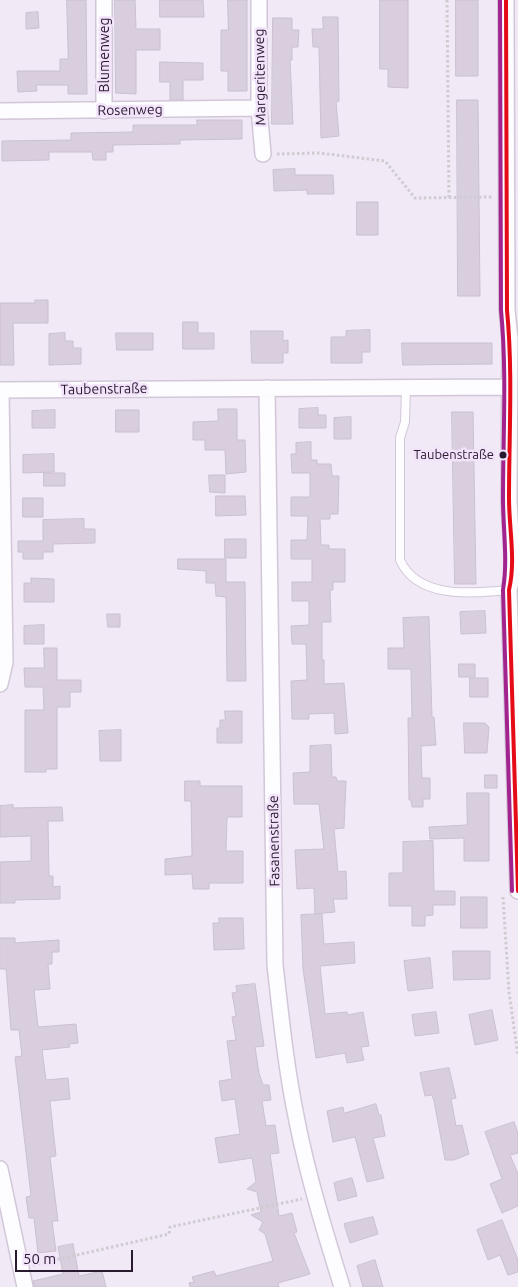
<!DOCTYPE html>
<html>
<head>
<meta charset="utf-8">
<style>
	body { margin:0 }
	#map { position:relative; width:518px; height:1287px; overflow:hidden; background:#f1e9f5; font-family:Ubuntu,sans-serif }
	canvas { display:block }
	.scale { position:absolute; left:15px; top:1250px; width:118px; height:22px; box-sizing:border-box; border:2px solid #291a30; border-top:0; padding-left:6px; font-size:15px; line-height:18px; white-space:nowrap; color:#291a30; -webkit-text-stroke:4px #f2e3fb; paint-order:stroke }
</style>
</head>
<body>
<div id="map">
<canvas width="518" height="1287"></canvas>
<div class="scale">50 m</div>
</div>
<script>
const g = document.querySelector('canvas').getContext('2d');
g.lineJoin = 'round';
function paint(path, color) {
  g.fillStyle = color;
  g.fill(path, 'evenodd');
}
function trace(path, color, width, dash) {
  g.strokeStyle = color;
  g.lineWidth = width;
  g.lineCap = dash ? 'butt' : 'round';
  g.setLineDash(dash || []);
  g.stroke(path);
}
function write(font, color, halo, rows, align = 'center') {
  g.font = font + ' Ubuntu,sans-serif';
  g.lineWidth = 5;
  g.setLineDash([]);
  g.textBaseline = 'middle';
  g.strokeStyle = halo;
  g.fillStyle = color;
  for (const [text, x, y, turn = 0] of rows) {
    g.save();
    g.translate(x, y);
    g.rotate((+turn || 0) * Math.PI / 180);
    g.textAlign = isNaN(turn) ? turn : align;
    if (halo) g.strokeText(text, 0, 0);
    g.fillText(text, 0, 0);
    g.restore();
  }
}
const building = new Path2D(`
	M67 0H86L87 94H68V85H36L37 91 18 92 17 71H60V59H68Z
	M115 0H135L136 29H160V50H136V94L116 93Z
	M160 0H203L204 17H160Z
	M228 0H247V91H228V71H221V30H228Z
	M380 0H408V88L388 87V69H380Z
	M456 0H478V76H456Z
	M38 12 39 28 26 29V13Z
	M323 17H338L339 101 336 102 339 136 321 138 319 47H313L312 29H323Z
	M273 18H292V30H299L298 47H292V60H290L293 124H272Z
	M160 62 203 63V80H183V100H170V82H160Z
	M457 100H478L480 296H458Z
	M197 120H242V139L180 140V144L113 145V152H106V160H93L92 152H49V160L2 161V141L71 140V133L133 132V125H197Z
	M295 169V175H333L334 194H307V190L274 191 273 170Z
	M357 202H378V235H357Z
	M35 300H48V323H13L14 365H0V303H35Z
	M183 322H198V333H214V349H183Z
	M370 330V352H362V363H331V337H346V331Z
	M251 331H283V341L288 340V353H283V363H252Z
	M65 333V341H73V348H81V364L49 365V334Z
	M116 333H153V350H117Z
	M402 343H492V364L403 365Z
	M318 408V415H326V428H299V409Z
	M218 409H237V440H245L246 472 226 474 225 450H205V440H193V422L218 421Z
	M55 410V428H32V411Z
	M116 410H139V432H116Z
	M452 412H473L476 584H455Z
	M351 417V439H334V418Z
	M311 442V460H317V464H331L332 476H339L338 514H330V519H320L321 545H329V549H345V582H333V590H330L331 622H322V660H324V684L344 683 348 733 335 734 334 713 309 714V719H292L291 681 307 680 306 644H292L291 626 309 625V601H292V582H312V559H291V540H307L308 516H291V497H310V473H292L291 454H296V443Z
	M54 454V472L23 473V455Z
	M44 473H65V486H44Z
	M209 475H225V493L210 492Z
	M216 496H245L246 515 216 516Z
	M23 498H43V517H23Z
	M84 519V529H95V543L53 544V552H43V559H23V552H18V541H43V520Z
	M225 539H246V558H225Z
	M178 559H226V582H245L246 681H227L226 597 216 596 215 583H206V571L178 569Z
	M31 578 54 579V602H24V583H31Z
	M485 611 486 633 461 634 460 612Z
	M107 614H120V627H108Z
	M429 617 432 717H434L436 745 421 746 422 778H430V799H423V807H412L411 800H409L408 718H412L411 669H388V648H404L403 618Z
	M44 625V644H24V626Z
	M44 648H57V680H81V692H70V707H57V769H46V772H25V710H44L43 687H25L24 668H44Z
	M459 664H475V677H459Z
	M470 678H488V697H470Z
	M225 711H242V743H217V728H220V720H225Z
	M464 723H485L489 727 487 753H465Z
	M121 730V761H100L99 731Z
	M331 745 332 777H336L337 781H346L344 828 334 829 338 872 346 871 347 899H333L335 912 315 914 314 888 297 889 295 850 324 849 319 804H294L293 773 310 772V746Z
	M485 775H497V788H485Z
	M185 781H200V786H242V817H227L226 851H243V883H209V889H193L192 874 165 875V859L192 856 191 801H185Z
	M467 793H489V861H464V838L430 839 429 827 467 825Z
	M13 805V808L62 807 63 821H48L49 876H53V887L60 886V899L15 900V903H0V862L31 861V836L0 837V806Z
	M433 841 434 891H455V905H433V915L425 916V926H412V906H389V873H403V842Z
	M461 897H487V928H461Z
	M322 914 324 944 354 942 355 963 320 966 325 1014 347 1012 348 1015 363 1012 369 1046 361 1047 364 1060 347 1063 345 1053 316 1058 303 969 301 915Z
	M219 918H243L244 949 214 950 213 923H219Z
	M0 938H15V943L59 940V952H52V964H48L50 989 34 990 38 1027 76 1024 78 1043 69 1044 70 1047 42 1050 46 1080 68 1078 70 1099 50 1101 56 1156 50 1157 58 1221H52L56 1251 38 1253 34 1218H29L26 1197 31 1196 15 1057 22 1056 19 1030H11L6 969H0Z
	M453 951H490V979L454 980Z
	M430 958 433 988 408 991 404 961Z
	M255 984 264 1046 255 1047 259 1073 263 1085H269L271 1100 262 1101 266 1126 275 1125 279 1153 270 1154 279 1216 292 1213 297 1232 294 1233 310 1274 278 1283 279 1287H190L189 1283 194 1282 192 1277 214 1271 216 1276 273 1261 265 1234 259 1230 263 1222 251 1215 261 1212 257 1192 247 1189 256 1182 252 1158 219 1163 215 1138 240 1134 235 1099 222 1101 219 1081 232 1079 227 1041 236 1040 232 1017 236 1016 232 993 237 992 236 986Z
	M492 1010 498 1040 475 1045 469 1015Z
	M436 1012 439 1033 415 1036 412 1015Z
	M449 1068 456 1098 451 1099 456 1126 462 1125 469 1154 454 1160H445L434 1101 432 1095 425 1096 420 1073Z
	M376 1104 379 1115H381L385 1136 373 1138 384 1178 367 1182 355 1137 333 1142 327 1111 343 1107 344 1113Z
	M514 1122 518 1133V1153L510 1155 518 1174V1206L502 1213 490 1184 502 1179 485 1132Z
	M352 1178 357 1196 338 1201 334 1183Z
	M373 1217 378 1234 350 1243 344 1224Z
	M502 1220 518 1260V1272L508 1275 500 1255 488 1260 477 1230Z
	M73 1244 79 1276 102 1271 106 1287H34L33 1281 63 1274 58 1247Z
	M375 1260 383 1287H363L357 1266Z`);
paint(building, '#d8cedd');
trace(building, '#cac0d0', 1);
const lane = new Path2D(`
	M406 388 405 422 400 438V560C418 600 473 593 509 590`);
const street = new Path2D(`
	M104 0V111
	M259 0V108L263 154
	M506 0 507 310 510 339 509 501 513 573 509 590 518 891
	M0 111 259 108
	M267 388 275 965C281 1017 286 1069 297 1121 308 1177 325 1232 342 1287
	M0 390 508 387
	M0 684 5 662 1 390
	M0 1169 25 1287`);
trace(lane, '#d2c7d8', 10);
trace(street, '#d2c7d8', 18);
trace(new Path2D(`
	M447 0 449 198
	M277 154 319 153 385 161 415 198 493 197
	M503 897 509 992 518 1056
	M33 1265 169 1234 170 1227 302 1199`), '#cfcbd1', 3, [2.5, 2.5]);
trace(lane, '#fdfcfe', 8);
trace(street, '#fdfcfe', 15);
trace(new Path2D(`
	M506 0 507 310C513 372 509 436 509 498 509 529 516 560 509 590L518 891`), '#e50b17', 4);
trace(new Path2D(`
	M500 0 501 310C507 372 503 436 503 498 503 530 508 559 503 590L512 891`), '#a2238e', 4);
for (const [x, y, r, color] of [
	[503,455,4.5,"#291a30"]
]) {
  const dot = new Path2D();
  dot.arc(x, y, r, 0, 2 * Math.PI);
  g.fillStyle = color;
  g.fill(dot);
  trace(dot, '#f2e3fb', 2);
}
write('13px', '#291a30', '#f2e3fb', [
	["Taubenstraße",494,455]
], 'right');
write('14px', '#291a30', '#f2e3fb', [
	["Blumenweg",104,55,-90],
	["Margeritenweg",260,77,-91],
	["Rosenweg",130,110,-1],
	["Taubenstraße",104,389,-1],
	["Fasanenstraße",274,841,-91]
]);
</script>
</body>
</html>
